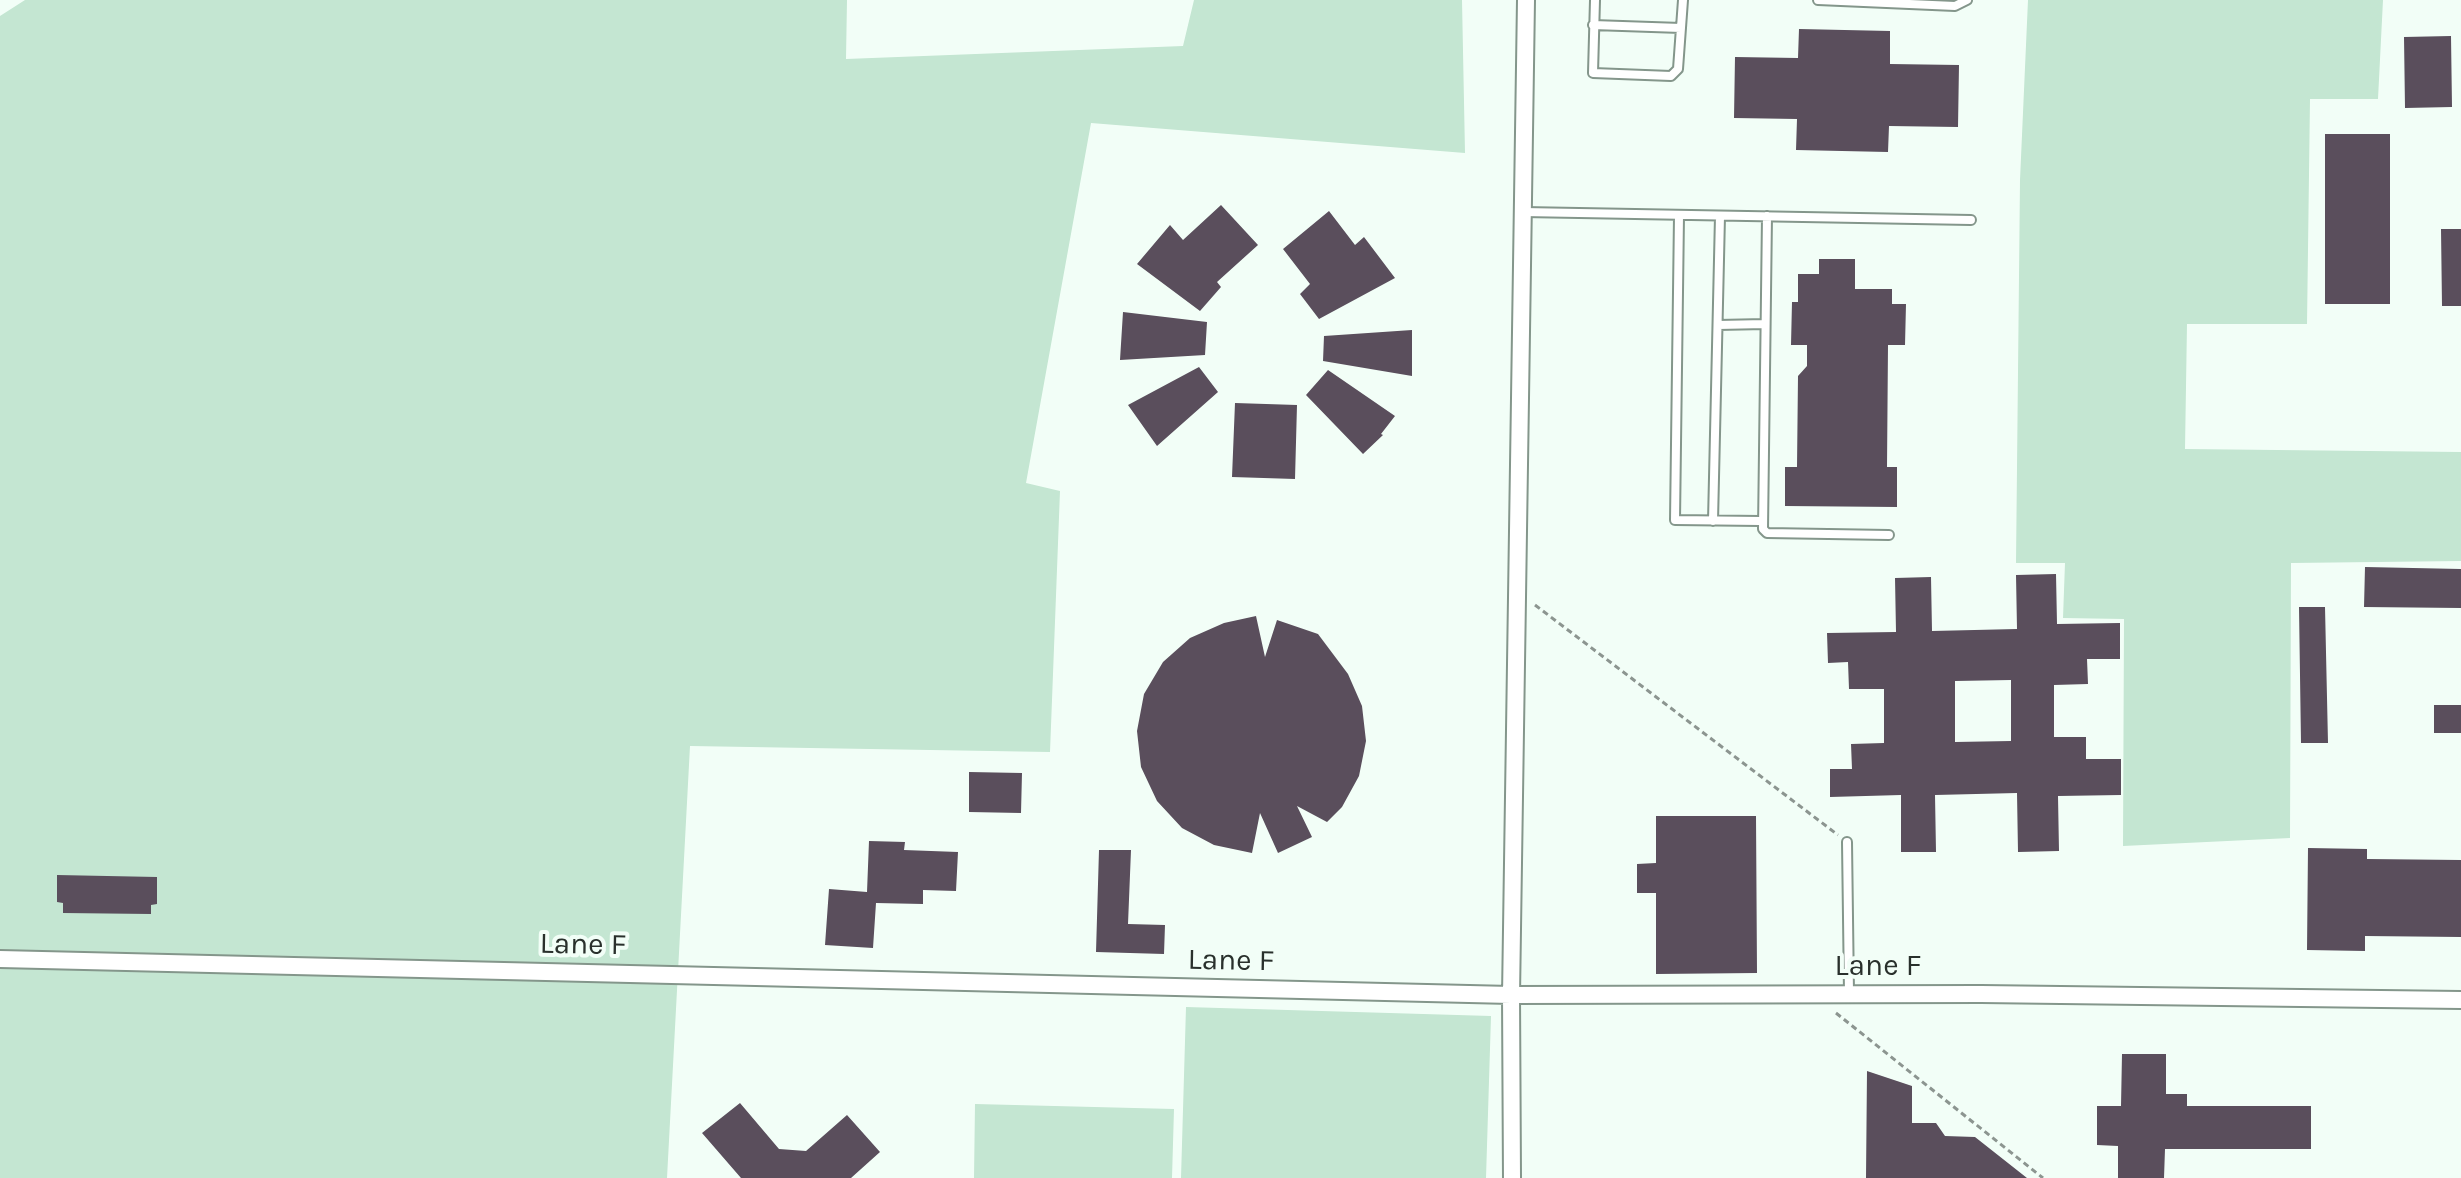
<!DOCTYPE html>
<html>
<head>
<meta charset="utf-8">
<style>
	body { margin:0 }
	canvas { display:block; background:#f2fef7 }
</style>
</head>
<body>
<canvas width="2461" height="1178"></canvas>
<script>
const g = document.querySelector('canvas').getContext('2d');
g.lineJoin = 'round';
function paint(path, color) {
  g.fillStyle = color;
  g.fill(path, 'evenodd');
}
function trace(path, color, width, dash) {
  g.strokeStyle = color;
  g.lineWidth = width;
  g.lineCap = dash ? 'butt' : 'round';
  g.setLineDash(dash || []);
  g.stroke(path);
}
function write(font, color, halo, rows, align = 'center') {
  g.font = font + ' Karla,sans-serif';
  g.lineWidth = 8;
  g.setLineDash([]);
  g.textBaseline = 'middle';
  g.strokeStyle = halo;
  g.fillStyle = color;
  for (const [text, x, y, turn = 0] of rows) {
    g.save();
    g.translate(x, y);
    g.rotate((+turn || 0) * Math.PI / 180);
    g.textAlign = isNaN(turn) ? turn : align;
    if (halo) g.strokeText(text, 0, 0);
    g.fillText(text, 0, 0);
    g.restore();
  }
}
paint(new Path2D(`
	M25 0H847L846 59 1183 46 1194 0H1462L1465 153 1091 123 1026 483 1060 491 1050 752 690 746 667 1178H0V16Z
	M2028 0H2383L2378 99H2310L2307 324H2187L2185 449 2461 452V561L2291 563 2290 838 2123 846 2124 619 2063 618 2065 563H2016L2020 180Z
	M1186 1007 1491 1016 1486 1178H1181Z
	M975 1104 1174 1109 1172 1178H974Z`), '#c4e6d2');
paint(new Path2D(`
	M1799 29 1890 31V64L1959 65 1958 127 1889 126 1888 152 1796 150 1797 119 1734 118 1735 57 1798 58Z
	M2451 36 2452 107 2405 108 2404 37Z
	M2325 134H2390V304H2325Z
	M1221 205 1258 245 1217 282 1221 287 1200 311 1137 264 1170 225 1183 240Z
	M1329 211 1355 245 1364 237 1395 278 1319 319 1300 294 1310 284 1283 249Z
	M2441 229H2461V306H2442Z
	M1819 259H1855V289H1892V304H1906L1905 345H1888L1887 467H1897V507L1785 506V467H1797L1798 376 1807 366V345H1791L1792 302H1798V274H1819Z
	M1123 312 1207 322 1205 355 1120 360Z
	M1412 330V376L1323 361 1324 336Z
	M1199 367 1218 392 1157 446 1128 405Z
	M1328 370 1395 416 1381 434 1383 435 1363 454 1306 395Z
	M1235 403 1297 405 1295 479 1232 477Z
	M2365 567 2461 569V608L2364 607Z
	M2056 574 2057 624 2120 623V659H2087L2088 684 2054 685V737H2086V759H2121V795L2058 796 2059 851 2018 852 2017 793 1935 795 1936 852H1901V795L1830 797V769H1852L1851 744 1884 743V689H1849L1848 662 1828 663 1827 633 1896 632 1895 578 1931 577 1932 631 2017 629 2016 575ZM2011 680V741L1955 742V681Z
	M2299 607H2325L2328 743H2301Z
	M1256 616 1265 657 1277 620 1318 634 1348 674 1362 706 1366 741 1359 776 1342 807 1327 822 1297 806 1312 837 1278 853 1260 813 1252 853 1214 845 1182 828 1157 801 1141 767 1137 731 1144 694 1163 662 1190 638 1224 623Z
	M2434 705H2461V733H2434Z
	M969 772 1022 773 1021 813 969 812Z
	M1656 816H1756L1757 973 1656 974V893H1637V864L1656 863Z
	M869 841 905 842 904 850 958 852 956 891 923 890V904L876 903 873 948 825 945 829 889 867 892Z
	M2308 848 2367 849V859L2461 860V937L2365 936V951L2307 950Z
	M1099 850H1131L1128 924 1165 925 1164 954 1096 952Z
	M57 875 157 877V904L151 905V914L63 913V903L57 902Z
	M2122 1054H2166V1094H2187V1106H2311V1149H2165L2164 1178H2118V1146L2097 1145V1106H2121Z
	M1867 1071 1912 1086V1123H1936L1945 1136 1975 1137 2027 1178H1866Z
	M740 1103 779 1149 806 1151 847 1115 880 1152 851 1178H741L702 1133Z`), '#5a4e5c');
const lane = new Path2D(`
	M1595 0 1593 73 1671 76 1678 69 1683 0
	M1818 0 1955 6 1967 0
	M1593 25 1681 28
	M1523 212 1971 220
	M1679 216 1675 520 1760 521
	M1767 216 1763 529 1767 533 1889 535
	M1718 325 1765 324
	M1713 521 1720 216
	M1847 842 1849 993`);
const street = new Path2D(`
	M0 959 1511 995 1981 994 2461 1000
	M1512 1178 1511 995 1526 0`);
trace(lane, '#84968b', 12);
trace(street, '#84968b', 20);
trace(new Path2D(`
	M1535 605 1838 835
	M1836 1013 2043 1178`), '#8c9590', 3, [6, 4]);
trace(lane, '#fff', 8);
trace(street, '#fff', 16);
write('30px', '#29302c', '#f2fef7', [
	["Lane F",583,945,1],
	["Lane F",1231,961,1],
	["Lane F",1878,966]
]);
</script>
</body>
</html>
